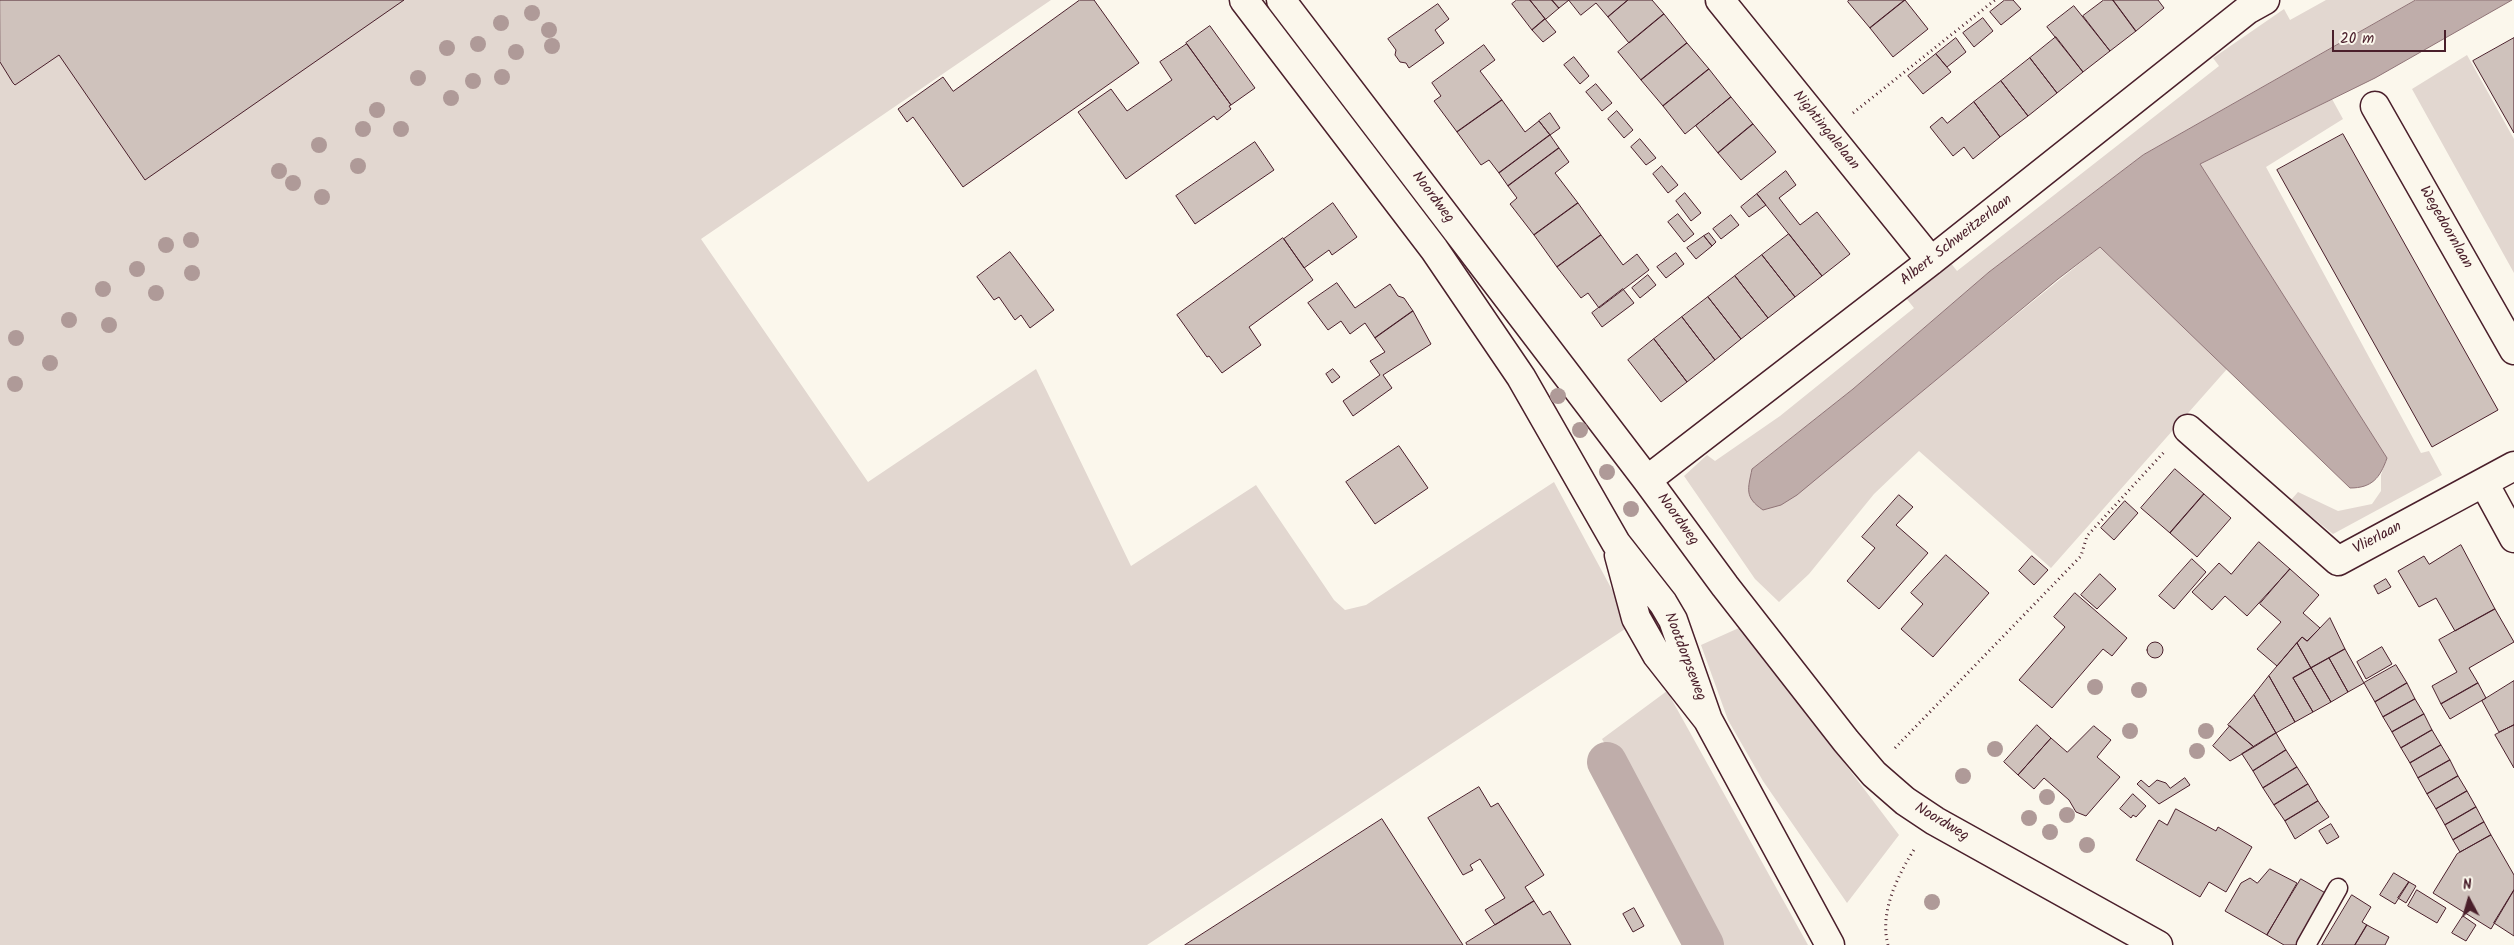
<!DOCTYPE html>
<html>
<head>
<meta charset="utf-8">
<style>
	body { margin:0 }
	#map { position:relative; width:2514px; height:945px; overflow:hidden; background:#fbf7ec; font-family:Kalam,sans-serif }
	canvas { display:block }
	.north { position:absolute; left:2444px; top:875px; width:50px; height:50px; -webkit-text-stroke:4px #fbf7ec; paint-order:stroke; rotate:354deg; font-size:14px; font-weight:700; line-height:20px; text-align:center; color:#4a1f2b }
	.north::after { content:''; display:block; margin:auto; width:18px; height:22px; background:#4a1f2b; clip-path:polygon(50% 0,100% 100%,50% 72%,0 100%) }
	.scale { position:absolute; left:2332px; top:30px; width:114px; height:22px; box-sizing:border-box; border:2px solid #4a1f2b; border-top:0; padding-left:6px; font-size:15px; line-height:18px; white-space:nowrap; color:#4a1f2b; -webkit-text-stroke:4px #fbf7ec; paint-order:stroke }
</style>
</head>
<body>
<div id="map">
<canvas width="2514" height="945"></canvas>
<div class="north">N</div>
<div class="scale">20 m</div>
</div>
<script>
const g = document.querySelector('canvas').getContext('2d');
g.lineJoin = 'round';
function paint(path, color) {
  g.fillStyle = color;
  g.fill(path, 'evenodd');
}
function trace(path, color, width, dash) {
  g.strokeStyle = color;
  g.lineWidth = width;
  g.lineCap = dash ? 'butt' : 'round';
  g.setLineDash(dash || []);
  g.stroke(path);
}
function write(font, color, halo, rows, align = 'center') {
  g.font = font + ' Kalam,sans-serif';
  g.lineWidth = 5;
  g.setLineDash([]);
  g.textBaseline = 'middle';
  g.strokeStyle = halo;
  g.fillStyle = color;
  for (const [text, x, y, turn = 0] of rows) {
    g.save();
    g.translate(x, y);
    g.rotate((+turn || 0) * Math.PI / 180);
    g.textAlign = isNaN(turn) ? turn : align;
    if (halo) g.strokeText(text, 0, 0);
    g.fillText(text, 0, 0);
    g.restore();
  }
}
paint(new Path2D(`
	M0 0H1051L701 239 868 482 1036 369 1131 566 1256 485 1334 600 1345 610 1366 605 1554 482 1631 625 1147 945H0Z
	M2326 0H2416L2143 155 1989 272 1853 389 1752 469 1864 438 2100 247 2227 369 2051 568 1919 451 1874 494 1809 574 1779 602 1755 579 1684 476 1707 455 1715 461 1780 416 1914 308 1906 298 1950 262 1957 271 2219 66 2213 58 2284 9 2290 20Z
	M2467 55 2514 139V273L2412 89Z
	M2332 99 2343 119 2266 167 2421 453 2429 451 2442 475 2333 534 2291 500 2298 492 2338 511 2372 504 2381 491V475L2387 458 2200 164Z
	M1741 627 1899 835 1847 903 1763 781 1728 720 1701 645Z
	M1667 691 1808 945H1717L1602 739Z`), '#e2d7d0');
const water = new Path2D(`
	M2416 0H2512L2375 78 2200 164 2387 458C2380 478 2372 488 2350 488L2100 247 2058 279 1797 495 1781 505 1763 510C1744 497 1748 489 1752 469L1853 389 1989 272 2143 155Z`);
paint(water, '#bfadaa');
trace(water, '#907477', 1);
trace(new Path2D(`
	M1607 762 1704 945`), '#bfadaa', 40);
const building = new Path2D(`
	M0 0H404L145 180 59 55 15 85 13 83 0 62Z
	M1080 0H1094L1139 63 963 187 913 117 907 122 898 109 943 77 953 91Z
	M1517 0H1530L1545 19 1532 30 1512 4Z
	M1530 0H1552L1559 8 1546 19Z
	M1552 0H1569L1559 8Z
	M1569 0H1628L1608 17 1596 3 1581 15Z
	M1628 0H1652L1664 14 1629 43 1608 17Z
	M1849 0H1905L1870 28 1848 2Z
	M1905 0 1928 29 1893 57 1870 28Z
	M2005 0H2013L2021 9 2001 25 1990 12Z
	M2104 0H2113L2136 31 2110 51 2083 16Z
	M2113 0H2158L2164 8 2136 31Z
	M1438 4 1449 19 1435 30 1444 43 1409 68 1406 63 1400 62 1395 55 1396 50 1388 39Z
	M2074 6 2110 51 2083 72 2047 27Z
	M1664 14 1687 43 1641 80 1618 52Z
	M1983 18 1993 31 1974 47 1963 33Z
	M1545 19 1556 32 1543 42 1532 30Z
	M1210 26 1255 88 1231 105 1186 43Z
	M2056 37 2083 72 2057 93 2030 58Z
	M1956 38 1966 52 1947 67 1936 54Z
	M2514 38V133L2473 61Z
	M1687 43 1709 69 1663 106 1641 80Z
	M1187 44 1231 105 1229 106 1231 109 1217 120 1214 116 1126 179 1078 112 1111 89 1127 111 1172 80 1160 62Z
	M1484 45 1495 60 1480 71 1502 100 1457 132 1434 101 1441 96 1432 83Z
	M1936 54 1951 72 1923 94 1908 76Z
	M1574 57 1589 76 1580 84 1564 65Z
	M2030 58 2057 93 2028 116 2001 81Z
	M1709 69 1731 97 1685 134 1663 106Z
	M2001 81 2028 116 2000 137 1974 102Z
	M1596 84 1612 103 1602 111 1586 92Z
	M1731 97 1753 124 1718 153 1696 126Z
	M1502 100 1525 132 1539 121 1550 135 1499 173 1489 160 1481 165 1457 132Z
	M1974 102 2000 137 1973 159 1964 147 1953 156 1930 127 1942 117 1947 123Z
	M1617 111 1633 130 1624 138 1608 119Z
	M1550 113 1560 128 1550 135 1539 121Z
	M1753 124 1776 152 1741 180 1718 153Z
	M2343 134 2498 410 2432 447 2277 170Z
	M1550 135 1559 148 1508 186 1499 173Z
	M1640 139 1656 158 1646 165 1631 147Z
	M1255 142 1274 170 1195 224 1176 196Z
	M1559 148 1569 162 1555 173 1578 203 1534 235 1510 204 1517 198 1508 186Z
	M1662 166 1678 185 1668 193 1653 174Z
	M1786 171 1796 185 1779 198 1800 225 1817 212 1850 254 1822 276 1757 194Z
	M1685 193 1701 213 1691 221 1676 201Z
	M1757 194 1766 205 1749 217 1741 207Z
	M1333 203 1357 237 1332 255 1329 250 1304 268 1284 239Z
	M1578 203 1601 235 1557 267 1534 235Z
	M1678 214 1694 234 1684 242 1668 222Z
	M1731 215 1739 225 1721 239 1713 229Z
	M1709 233 1716 242 1712 246 1704 236Z
	M1789 234 1822 276 1795 297 1762 255Z
	M1601 235 1623 265 1637 254 1649 270 1599 308 1588 293 1581 298 1557 267Z
	M1704 236 1712 246 1696 259 1687 248Z
	M1283 238 1313 280 1249 327 1261 345 1222 373 1209 356 1207 357 1177 315Z
	M1010 252 1054 310 1030 328 1021 315 1015 320 999 297 994 300 977 277Z
	M1676 253 1684 264 1666 278 1657 267Z
	M1762 255 1795 297 1768 318 1735 276Z
	M1648 275 1656 285 1640 298 1632 288Z
	M1735 276 1768 318 1741 339 1708 297Z
	M1337 283 1355 308 1390 284 1398 296 1404 298 1413 311 1375 338 1365 323 1350 334 1341 321 1328 330 1308 303Z
	M1623 289 1634 303 1602 327 1592 313Z
	M1708 297 1741 339 1715 360 1682 317Z
	M1413 311 1431 344 1383 375 1392 388 1353 416 1343 401 1380 375 1370 361 1385 352 1375 338Z
	M1682 317 1715 360 1687 382 1654 339Z
	M1654 339 1687 382 1661 402 1628 360Z
	M1333 369 1340 377 1332 383 1326 374Z
	M1399 446 1428 488 1375 524 1346 482Z
	M2175 469 2204 494 2170 533 2141 508Z
	M2204 494 2231 518 2197 557 2170 533Z
	M1899 495 1913 507 1896 525 1928 553 1879 609 1847 581 1875 548 1862 537Z
	M2125 501 2138 513 2114 540 2101 528Z
	M2259 542 2290 569 2247 616 2225 596 2212 610 2192 592 2219 563 2231 574Z
	M2461 545 2495 609 2455 631 2436 598 2419 607 2398 571 2424 556 2429 564Z
	M1946 555 1989 593 1933 657 1901 629 1923 604 1911 593Z
	M2032 556 2048 570 2034 585 2019 571Z
	M2192 559 2206 572 2174 609 2159 596Z
	M2290 569 2319 595 2303 613 2320 628 2307 641 2302 637 2277 666 2257 649 2281 622 2260 604Z
	M2100 574 2116 589 2097 609 2081 595Z
	M2386 579 2391 587 2378 594 2374 586Z
	M2075 593 2127 638 2112 656 2103 649 2052 708 2019 680 2065 627 2054 617Z
	M2495 609 2514 642 2469 668 2478 683 2441 704 2432 686 2457 672 2439 640Z
	M2330 618 2345 649 2311 668 2297 643 2302 637 2307 641Z
	M2147 650a8 8 0 1 1 16 0a8 8 0 1 1-16 0Z
	M2297 643 2311 668 2293 678 2313 712 2295 722 2269 676Z
	M2382 647 2392 664 2366 679 2357 662Z
	M2345 649 2364 683 2348 692 2329 658Z
	M2329 658 2348 692 2331 702 2311 668Z
	M2396 665 2407 683 2375 702 2364 683Z
	M2311 668 2331 702 2313 712 2293 678Z
	M2269 676 2295 722 2276 733 2254 695Z
	M2514 681V725L2499 732 2482 701Z
	M2407 683 2415 699 2383 717 2375 702Z
	M2478 683 2486 698 2450 719 2441 704Z
	M2254 695 2276 733 2254 747 2228 725Z
	M2415 699 2424 714 2392 732 2383 717Z
	M2424 714 2432 730 2401 748 2392 732Z
	M2037 725 2051 738 2018 775 2004 762Z
	M2514 725V768L2495 735Z
	M2094 726 2111 740 2097 757 2120 777 2086 816 2076 812 2069 800 2044 778 2034 789 2018 775 2051 738 2067 752Z
	M2230 726 2254 747 2230 761 2213 746Z
	M2432 730 2441 745 2410 763 2401 748Z
	M2276 733 2286 750 2253 771 2242 754Z
	M2441 745 2450 760 2418 778 2410 763Z
	M2286 750 2297 767 2263 788 2253 771Z
	M2450 760 2458 776 2427 794 2418 778Z
	M2297 767 2308 784 2274 805 2263 788Z
	M2458 776 2467 791 2436 809 2427 794Z
	M2185 778 2190 785 2159 804 2137 784 2141 780 2149 787 2157 780 2166 783 2170 788Z
	M2308 784 2318 801 2285 821 2274 805Z
	M1479 787 1491 807 1498 803 1544 875 1525 887 1534 901 1495 925 1485 910 1505 898 1480 859 1470 865 1473 870 1463 875 1428 818Z
	M2467 791 2476 807 2445 825 2436 809Z
	M2133 794 2146 806 2136 817 2133 815 2131 818 2120 809Z
	M2318 801 2329 817 2295 839 2285 821Z
	M2476 807 2484 822 2453 840 2445 825Z
	M2176 809 2216 831 2218 827 2252 847 2226 892 2209 882 2200 897 2136 860 2159 820 2167 825Z
	M1382 819 1463 945H1185Z
	M2484 822 2491 835 2460 852 2453 840Z
	M2331 824 2339 837 2327 844 2319 831Z
	M2491 835 2514 875V890L2491 929 2433 893 2457 854Z
	M2270 869 2297 883 2267 935 2225 911 2241 883 2250 878 2257 883Z
	M2394 873 2409 882 2395 904 2380 895Z
	M2301 879 2329 895 2299 945H2284L2267 935Z
	M2409 882 2416 886 2406 903 2398 898Z
	M2417 890 2446 908 2437 923 2408 906Z
	M2514 890V936L2494 923Z
	M2352 895 2371 907 2362 922 2367 925 2355 945H2322Z
	M1534 901 1543 915 1550 911 1571 945H1467L1466 943Z
	M1634 908 1644 926 1633 932 1623 914Z
	M2463 916 2476 925 2466 941 2452 933Z
	M2367 925 2389 937 2385 945H2355Z`);
paint(building, '#cfc2bc');
trace(building, '#4a1f2b', 1);
const lane = new Path2D(`
	M2306 945 2338 888`);
const street = new Path2D(`
	M1281 0 1647 480 1725 586 1846 741 1874 774 1905 801 1935 821 2158 945
	M1720 0 1931 261
	M2375 106 2514 350
	M2188 429 2338 561 2514 466
	M1647 480 1931 261 2247 10 2265 0
	M2484 483 2514 538`);
const secondary = new Path2D(`
	M1244 0 1434 249 1521 377 1616 543 1663 603 1673 620 1708 720
	M1619 555 1636 618 1657 655 1708 720 1830 945`);
trace(lane, '#4a1f2b', 21);
trace(street, '#4a1f2b', 31);
trace(secondary, '#4a1f2b', 31);
trace(new Path2D(`
	M1853 113 1995 0
	M1895 748 2081 556 2087 536 2165 451
	M1888 945C1879 912 1898 875 1915 848`), '#4a1f2b', 3, [1, 4]);
trace(lane, '#fbf7ec', 18);
trace(street, '#fbf7ec', 28);
trace(secondary, '#fbf7ec', 28);
g.fillStyle = '#af9a98';
for (const [x, y] of [
	[532,13],
	[501,23],
	[549,30],
	[478,44],
	[552,46],
	[447,48],
	[516,52],
	[502,77],
	[418,78],
	[473,81],
	[451,98],
	[377,110],
	[363,129],
	[401,129],
	[319,145],
	[358,166],
	[279,171],
	[293,183],
	[322,197],
	[191,240],
	[166,245],
	[137,269],
	[192,273],
	[103,289],
	[156,293],
	[69,320],
	[109,325],
	[16,338],
	[50,363],
	[15,384],
	[1558,396],
	[1580,430],
	[1607,472],
	[1631,509],
	[2095,687],
	[2139,690],
	[2130,731],
	[2206,731],
	[1995,749],
	[2197,751],
	[1963,776],
	[2047,797],
	[2067,815],
	[2029,818],
	[2050,832],
	[2087,845],
	[1932,902]
]) {
  g.beginPath();
  g.arc(x, y, 8, 0, 2 * Math.PI);
  g.fill();
}
write('15px', '#4a1f2b', '#fbf7ec', [
	["Nightingalelaan",1825,131,51],
	["Noordweg",1432,198,53],
	["Wegedoornlaan",2445,228,60],
	["Albert Schweitzerlaan",1957,241,-38],
	["Noordweg",1677,520,54],
	["Vlierlaan",2378,539,-28],
	["Nootdorpseweg",1684,657,69],
	["Noordweg",1941,823,31]
]);
</script>
</body>
</html>
